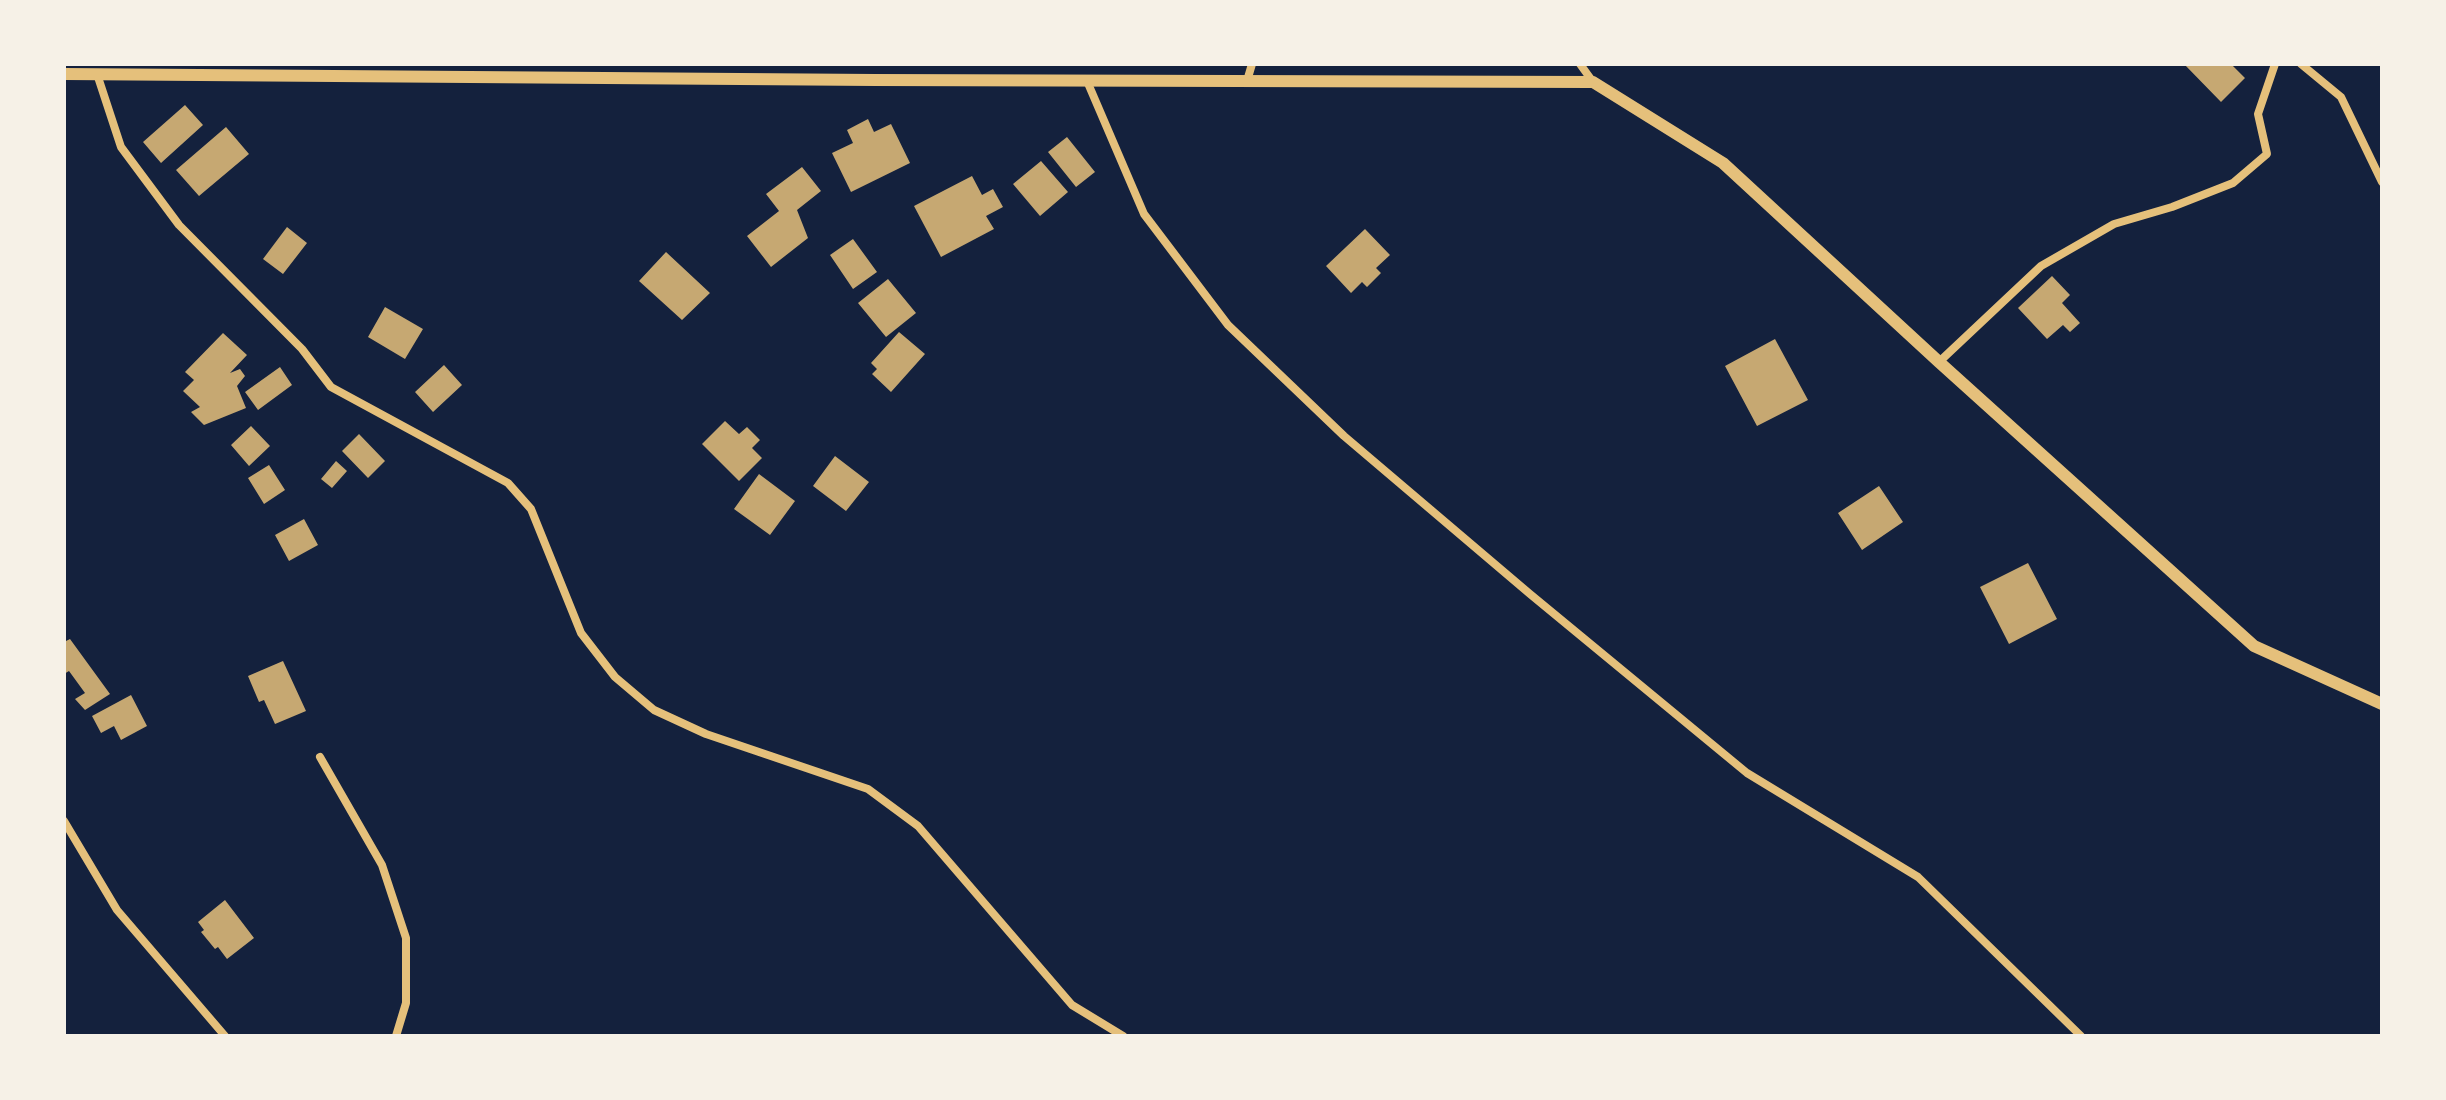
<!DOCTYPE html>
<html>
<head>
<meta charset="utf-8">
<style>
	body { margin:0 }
	#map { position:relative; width:2446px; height:1100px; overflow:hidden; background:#14213d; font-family:Quicksand,sans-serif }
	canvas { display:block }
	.frame { position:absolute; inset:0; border:66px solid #f6f1e7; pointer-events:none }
</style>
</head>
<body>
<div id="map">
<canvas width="2446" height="1100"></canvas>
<div class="frame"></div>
</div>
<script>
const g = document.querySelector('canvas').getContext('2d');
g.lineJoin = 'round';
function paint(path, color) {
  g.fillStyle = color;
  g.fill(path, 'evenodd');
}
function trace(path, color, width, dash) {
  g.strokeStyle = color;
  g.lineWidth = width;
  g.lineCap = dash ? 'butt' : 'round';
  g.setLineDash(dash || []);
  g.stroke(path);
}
paint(new Path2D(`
	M2184 64H2231L2245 78 2221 102Z
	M185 105 203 125 161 163 143 142Z
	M868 119 874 132 891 124 910 163 851 192 832 153 853 143 847 130Z
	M226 127 249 154 199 196 176 170Z
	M1067 137 1095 172 1076 187 1048 152Z
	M1041 161 1068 192 1040 216 1013 184Z
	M802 167 821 191 797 210 808 238 771 267 747 236 779 211 766 194Z
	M972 176 982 195 993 189 1003 207 986 216 994 229 941 257 914 206Z
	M287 227 307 243 283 274 263 259Z
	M1365 229 1390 255 1376 268 1381 273 1367 287 1362 282 1351 293 1326 266Z
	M853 239 877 272 853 289 830 255Z
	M666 252 710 293 682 320 639 281Z
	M2052 276 2070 295 2062 303 2080 323 2070 332 2063 325 2047 339 2018 308Z
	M888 279 916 313 886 337 858 303Z
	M385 307 423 329 405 359 368 337Z
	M899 332 925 354 891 392 872 374 877 369 871 363Z
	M223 333 247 355 230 373 240 369 245 376 237 386 246 408 204 425 191 412 200 407 183 391 194 380 185 372Z
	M1775 339 1808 400 1757 426 1725 366Z
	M444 365 462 385 433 412 415 392Z
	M280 367 292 385 258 410 245 392Z
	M725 421 739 434 747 427 760 440 752 448 762 458 739 481 702 444Z
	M251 426 270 446 249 466 231 445Z
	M359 434 385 461 368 478 342 451Z
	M835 456 869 482 846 511 813 486Z
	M336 461 347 471 332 488 321 479Z
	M269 465 285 490 264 504 248 478Z
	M759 474 795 501 770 535 734 509Z
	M1879 486 1903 522 1862 550 1838 513Z
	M304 519 318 545 289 561 275 535Z
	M2028 563 2057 619 2009 644 1980 587Z
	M70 639 110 694 85 710 75 699 85 693 69 671 64 674V642Z
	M283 661 306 711 275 724 264 700 259 702 248 676Z
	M131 695 147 726 121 740 114 726 101 733 92 716Z
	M225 900 254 938 227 959 218 947 215 949 201 932 204 930 198 922Z`), '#c6a872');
trace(new Path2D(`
	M1580 64 1593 82
	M2301 64 2341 97 2382 182
	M97 74 121 147 179 225 302 349 331 387 508 483 531 509 581 633 615 677 654 710 706 734 868 789 918 826 1072 1005 1123 1036
	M1087 81 1144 214 1228 325 1344 436 1530 594 1747 773 1918 877 2081 1036
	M1247 81 1252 64
	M1939 362 2041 266 2114 224 2172 207 2233 183 2267 154 2258 114 2275 64
	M320 757 382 865 406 938V1003L396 1036
	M64 821 117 910 225 1036`), '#e5c07b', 8);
trace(new Path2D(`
	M64 74 875 80 1593 82 1723 163 1939 362 2254 646 2382 704`), '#e5c07b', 12);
</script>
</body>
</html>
